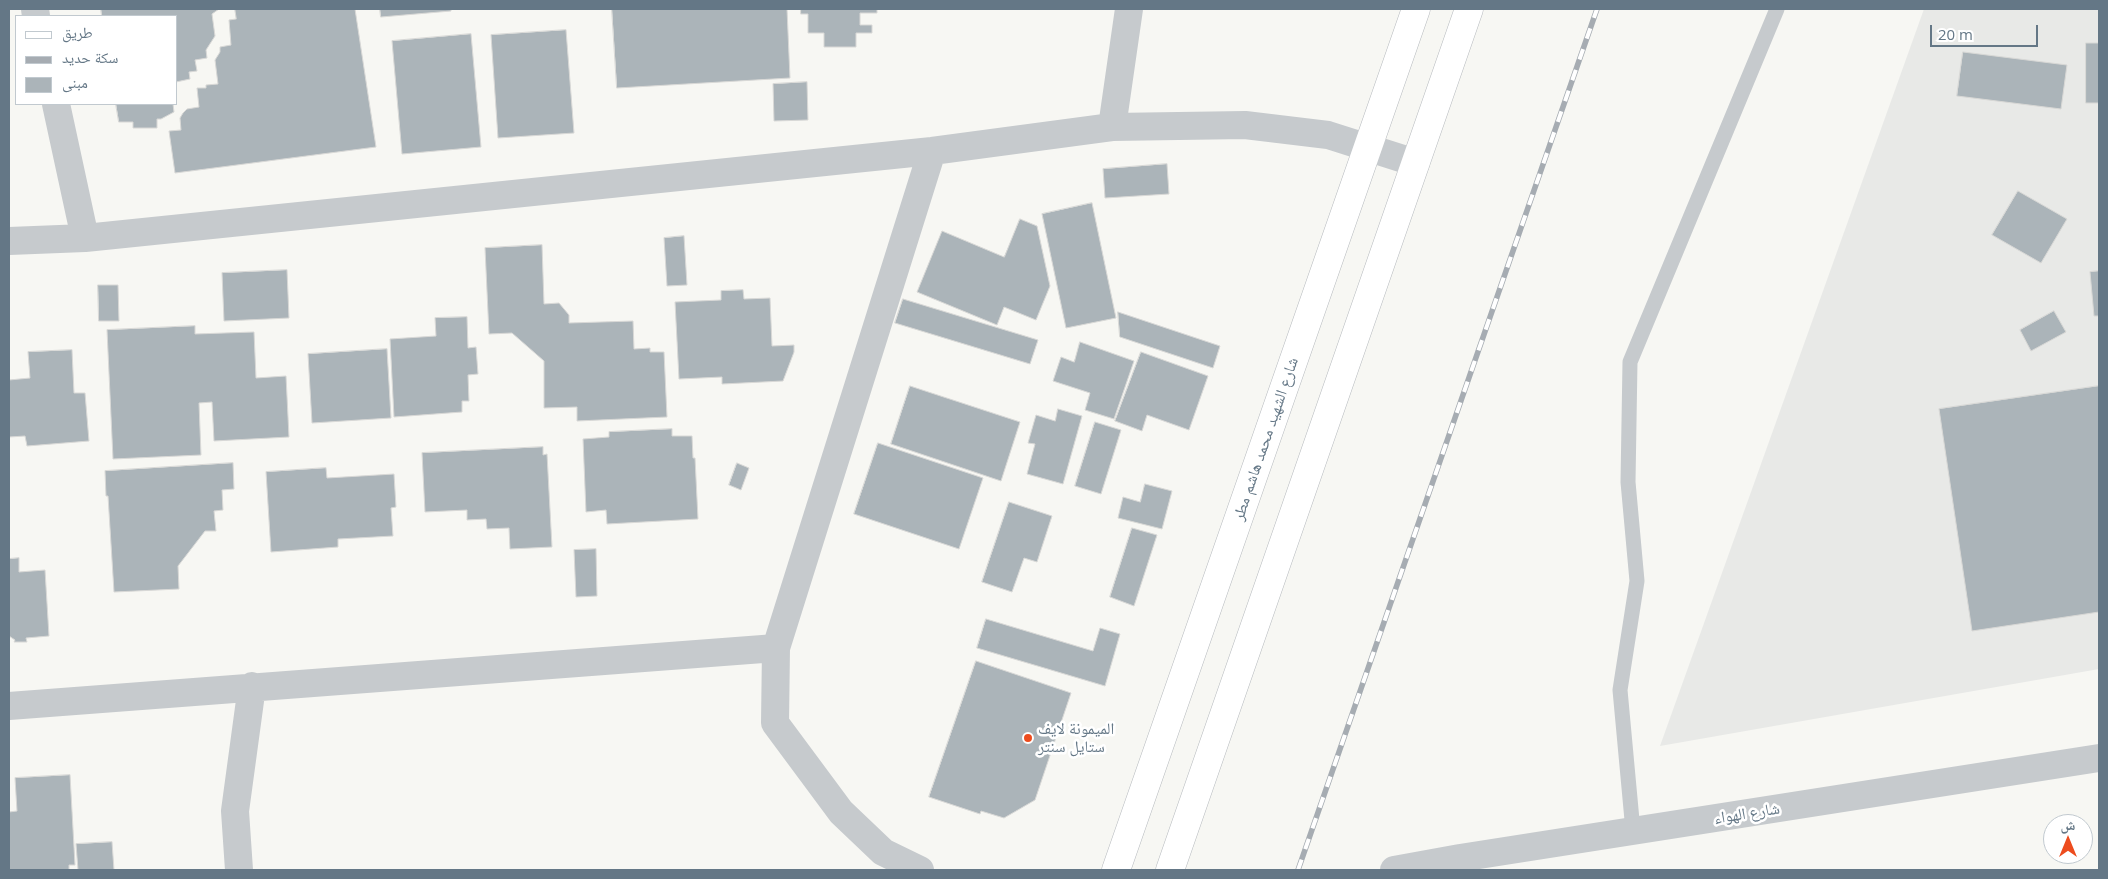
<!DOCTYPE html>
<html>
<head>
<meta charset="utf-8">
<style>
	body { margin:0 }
	#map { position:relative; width:2108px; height:879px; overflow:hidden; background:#f7f7f3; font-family:"Open Sans","Noto Naskh Arabic",sans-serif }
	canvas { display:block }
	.frame { position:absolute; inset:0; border:10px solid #647786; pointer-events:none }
	.legend { position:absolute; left:15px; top:15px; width:162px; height:90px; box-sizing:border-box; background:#fff; border:1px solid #c1c9cf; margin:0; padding:6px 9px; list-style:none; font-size:15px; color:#647786 }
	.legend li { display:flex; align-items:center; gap:10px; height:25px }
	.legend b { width:25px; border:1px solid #c1c9cf }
	.north { position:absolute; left:2043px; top:814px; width:50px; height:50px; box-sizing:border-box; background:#fff; border:1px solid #c1c9cf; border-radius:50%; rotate:0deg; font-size:14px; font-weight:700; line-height:20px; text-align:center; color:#647786 }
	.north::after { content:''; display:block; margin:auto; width:18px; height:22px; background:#ed4c1e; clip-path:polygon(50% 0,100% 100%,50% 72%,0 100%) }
	.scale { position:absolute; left:1930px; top:25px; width:108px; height:22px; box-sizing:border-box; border:2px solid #647786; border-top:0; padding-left:6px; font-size:15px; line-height:18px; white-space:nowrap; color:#647786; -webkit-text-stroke:4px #fff; paint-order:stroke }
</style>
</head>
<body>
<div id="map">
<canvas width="2108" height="879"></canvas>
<div class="frame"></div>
<ul class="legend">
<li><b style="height:6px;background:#fff"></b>طريق</li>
<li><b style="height:6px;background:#a6acb2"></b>سكة حديد</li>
<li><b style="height:14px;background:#abb4b9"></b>مبنى</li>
</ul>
<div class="north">ش</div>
<div class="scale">20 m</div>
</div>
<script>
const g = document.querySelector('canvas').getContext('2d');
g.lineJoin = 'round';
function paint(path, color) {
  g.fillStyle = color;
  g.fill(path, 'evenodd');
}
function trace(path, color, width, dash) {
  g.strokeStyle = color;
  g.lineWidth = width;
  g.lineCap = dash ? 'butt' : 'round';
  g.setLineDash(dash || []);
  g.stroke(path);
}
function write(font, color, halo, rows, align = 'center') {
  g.font = font + ' "Open Sans","Noto Naskh Arabic",sans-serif';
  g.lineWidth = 5;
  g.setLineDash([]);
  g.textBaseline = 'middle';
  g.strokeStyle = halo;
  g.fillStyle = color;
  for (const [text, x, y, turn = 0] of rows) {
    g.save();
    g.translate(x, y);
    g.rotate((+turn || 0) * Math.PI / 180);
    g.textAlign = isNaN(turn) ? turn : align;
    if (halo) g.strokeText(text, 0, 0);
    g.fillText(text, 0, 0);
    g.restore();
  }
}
paint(new Path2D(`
	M1924 9H2099V669L1660 746Z`), '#e8e9e7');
const building = new Path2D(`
	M101 9H219L212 14 215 36 206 50 207 58 195 60 197 71 189 72 190 79 176 82V16H102Z
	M235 9H355L376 147 175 173 169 131 181 130 180 118 183 113 187 109 199 107 197 88H206V85L218 84 215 60 220 52V47L231 45 229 20 236 19Z
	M380 9H451V11L381 17Z
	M612 9H787L790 78 617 88Z
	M801 9H877V13H860V25H872V33H856V47H824V33H808V14H801Z
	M566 30 574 133 498 138 491 35Z
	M471 34 481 147 402 154 392 41Z
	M2086 43H2099V103H2086Z
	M1963 52 2067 65 2061 109 1957 96Z
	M807 82 808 120 774 121 773 84Z
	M116 104H173L174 112 161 119H157V128H133V122H119Z
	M1167 164 1169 194 1105 198 1103 169Z
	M2018 191 2067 219 2041 263 1992 235Z
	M1092 203 1116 318 1066 328 1042 214Z
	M1020 219 1037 226 1050 286 1036 320 1004 307 997 325 917 292 942 231 1004 257Z
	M684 236 687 285 667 286 664 238Z
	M542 245 544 304 559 303 569 315V323L633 321 634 349 650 348V352H664L667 417 577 421V407L544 408V361L512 333 489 334 485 248Z
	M287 270 289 318 224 321 222 273Z
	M2099 271V316H2094L2090 272Z
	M98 285H118L119 321H99Z
	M743 290 744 299 770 298 772 346 794 345V352L783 381 722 384V377L679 379 675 302 721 300V291Z
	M903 299 1038 340 1030 364 895 323Z
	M2054 311 2066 332 2031 351 2020 330Z
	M1118 312 1220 346 1213 368 1120 337Z
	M467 317 468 348 476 347 478 374 468 375 469 401H462V412L394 417 390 339 436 336 435 318Z
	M195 326V334L254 332 256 378 286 376 289 437 214 441 212 402 199 403 201 455 113 459 107 330Z
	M1080 342 1134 361 1114 419 1085 410 1090 393 1053 381 1061 357 1074 362Z
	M387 349 391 418 312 423 308 354Z
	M72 350 74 393H85L89 441 27 446 25 436 9 437V380L30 378 28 352Z
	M1141 352 1208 376 1189 430 1147 415 1142 431 1115 421Z
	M910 386 1020 422 1001 481 891 444Z
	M2099 386V612L1972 631 1939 409Z
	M1058 409 1082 416 1063 484 1027 474 1035 444 1028 443 1036 415 1055 421Z
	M1095 422 1121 430 1101 494 1075 486Z
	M672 429V436H692L693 458H695L698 519 607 524 606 510 586 512 583 439 609 437V432Z
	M878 443 983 478 959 549 854 514Z
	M543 447V455L547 454 552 547 510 549 509 528 487 529 486 519 467 520V510L425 512 422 453Z
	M233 463 234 489 222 490 223 510 214 511 216 531H205L178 566 179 589 114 592 108 496H106L105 471Z
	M737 463 749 468 741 490 729 485Z
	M326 468 327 478 394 474 396 507 391 508 393 536 338 539V547L271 552 266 472Z
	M1145 484 1172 491 1162 529 1118 518 1123 497 1140 502Z
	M1009 502 1052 516 1037 562 1024 558 1012 592 982 582Z
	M1132 528 1157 535 1134 606 1110 597Z
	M596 549 597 596 576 597 574 550Z
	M19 558V572L45 570 49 636 26 638 27 642H14L15 640 9 636V559Z
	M986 619 1093 651 1100 628 1120 634 1105 686 977 648Z
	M976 661 1071 693 1035 800 1004 818 981 811 980 814 929 797Z
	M70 775 75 865H69V870H9V812L17 811 15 778Z
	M112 842 114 870H78L76 844Z`);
paint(building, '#abb4b9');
trace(building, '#d8d8d6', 1);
const primary = new Path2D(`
	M1116 870 1416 9
	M1170 870 1469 9`);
trace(primary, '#b7bbbf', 29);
trace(new Path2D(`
	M1633 831 1620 690 1637 581 1628 482 1630 362 1777 9`), '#c6cacd', 15);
trace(new Path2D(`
	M35 9 36 16
	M56 104 85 238 932 151 1112 127 1245 125 1328 135 1416 163
	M1112 127 1129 9
	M9 241 85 238
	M776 648 932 151
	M9 706 776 648 775 723 841 812 883 852 920 870
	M239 870 235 811 252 686`), '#c6cacd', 28);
trace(new Path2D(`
	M1394 870 1460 858 2099 758`), '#c6cacd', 28);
trace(primary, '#fff', 28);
const rail = new Path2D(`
	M1298 870 1597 9`);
trace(rail, '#a6acb2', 5.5);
trace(rail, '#fff', 4, [11]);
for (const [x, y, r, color] of [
	[1028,738,5,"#ed4c1e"]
]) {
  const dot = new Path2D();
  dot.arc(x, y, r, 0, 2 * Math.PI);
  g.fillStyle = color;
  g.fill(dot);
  trace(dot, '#fff', 2);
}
write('16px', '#647786', '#fff', [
	["شارع الشهيد محمد هاشم مطر",1266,439,-71],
	["شارع الهواء",1747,814,-9]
]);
write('16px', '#647786', '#fff', [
	["الميمونة لايف",1038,729],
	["ستايل سنتر",1038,747]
], 'left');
</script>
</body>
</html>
